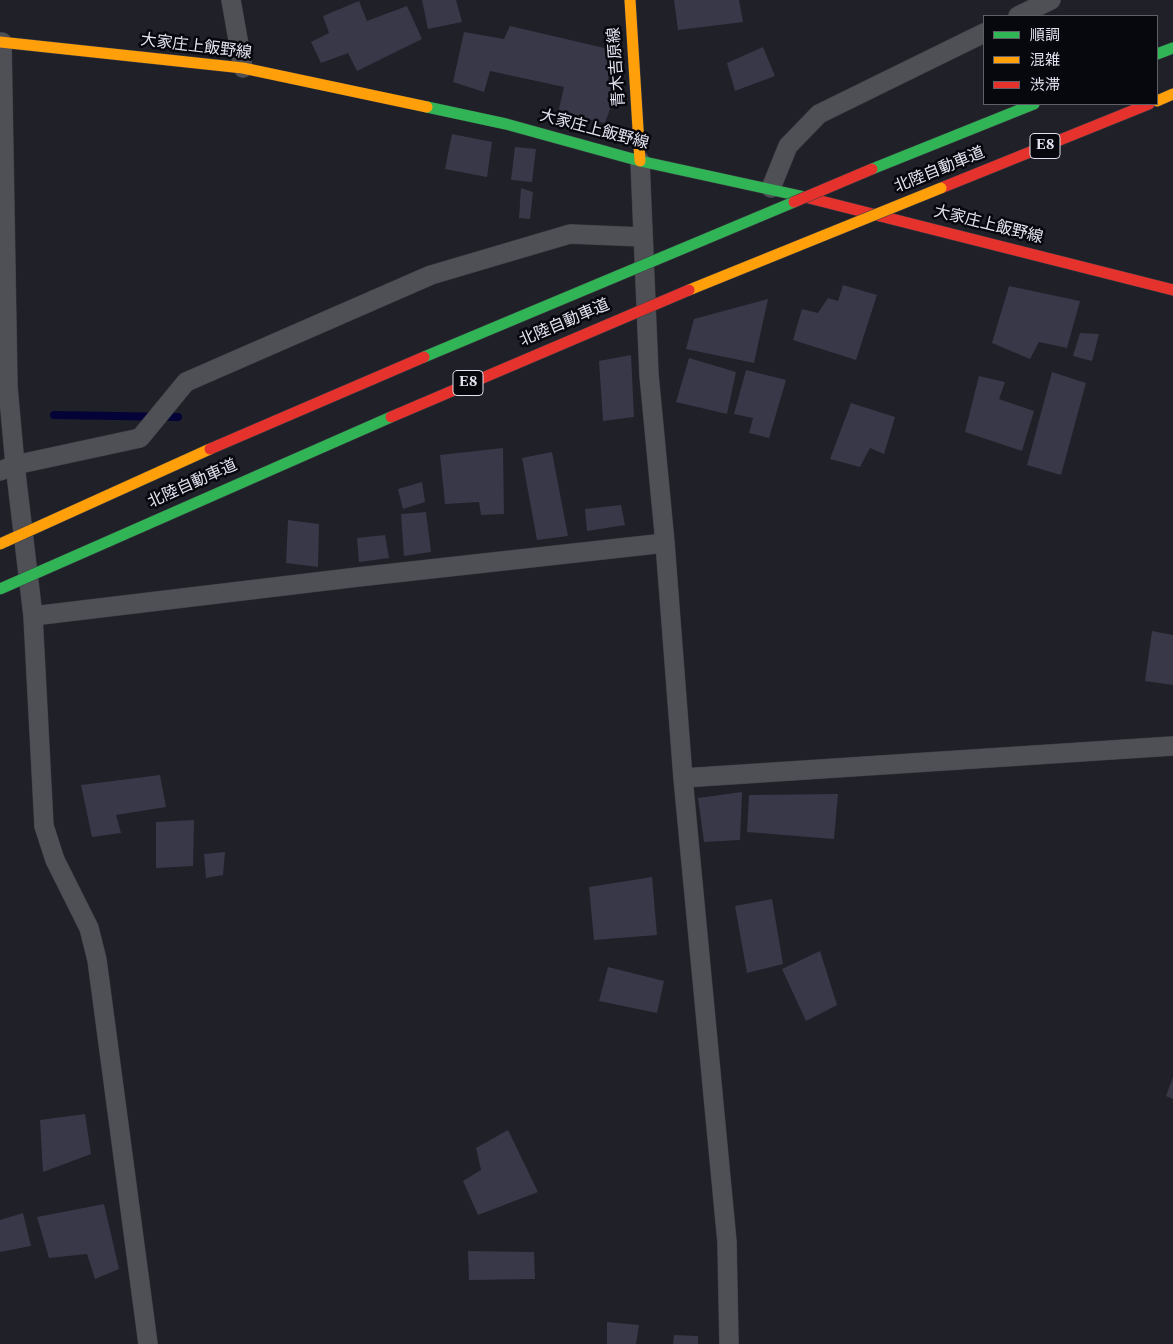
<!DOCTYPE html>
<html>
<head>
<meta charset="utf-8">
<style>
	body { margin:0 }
	#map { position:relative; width:1173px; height:1344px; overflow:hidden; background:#1f2028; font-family:Spectral,"Noto Sans JP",serif }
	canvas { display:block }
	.legend { position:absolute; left:983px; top:15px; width:175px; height:90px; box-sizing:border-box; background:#07070e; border:1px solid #5f5f68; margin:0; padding:6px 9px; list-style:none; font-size:15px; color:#e3e4f0 }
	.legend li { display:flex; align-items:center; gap:10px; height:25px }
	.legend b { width:25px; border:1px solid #5f5f68 }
</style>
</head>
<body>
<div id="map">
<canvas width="1173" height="1344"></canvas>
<ul class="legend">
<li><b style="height:6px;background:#30b455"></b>順調</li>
<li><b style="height:6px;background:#ff9f0a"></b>混雑</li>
<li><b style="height:6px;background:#e5322d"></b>渋滞</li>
</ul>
</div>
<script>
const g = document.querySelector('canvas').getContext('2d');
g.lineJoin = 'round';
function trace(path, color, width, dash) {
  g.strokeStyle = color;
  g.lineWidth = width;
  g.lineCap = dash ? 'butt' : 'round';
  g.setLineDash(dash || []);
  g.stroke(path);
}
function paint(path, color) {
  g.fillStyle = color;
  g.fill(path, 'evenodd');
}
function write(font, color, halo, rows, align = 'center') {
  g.font = font + ' Spectral,"Noto Sans JP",serif';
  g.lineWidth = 5;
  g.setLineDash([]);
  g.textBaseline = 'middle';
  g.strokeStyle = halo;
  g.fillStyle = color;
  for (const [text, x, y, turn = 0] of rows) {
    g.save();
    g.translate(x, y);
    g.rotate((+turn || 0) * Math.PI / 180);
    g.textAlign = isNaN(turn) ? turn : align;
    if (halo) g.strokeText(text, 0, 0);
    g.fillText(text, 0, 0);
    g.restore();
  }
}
trace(new Path2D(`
	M54 415 178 417`), '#040337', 8);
paint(new Path2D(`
	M422 0H456L462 22 428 29Z
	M674 0H739L743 22 678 30Z
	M359 1 367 21 407 6 422 39 357 71 348 53 321 63 311 42 329 33 323 16Z
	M510 26 613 50 608 81 618 86 605 123 558 113 564 87 490 71 484 92 453 82 464 32 504 39Z
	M763 47 775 76 735 91 727 63Z
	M452 134 492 142 487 177 445 169Z
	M515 147 536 149 532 182 511 180Z
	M521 188 533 192 530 219 519 218Z
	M843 285 877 295 856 360 793 340 802 309 818 313 828 298 838 301Z
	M1009 286 1080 301 1067 348 1039 342 1030 359 992 343Z
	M768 299 754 363 686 349 694 319Z
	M1080 333 1099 334 1092 361 1073 356Z
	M631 355 634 417 603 421 599 361Z
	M689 358 736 372 727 414 676 402Z
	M746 370 786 380 769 438 749 433 753 418 734 414Z
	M1052 372 1086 383 1061 475 1027 465Z
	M979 376 1005 382 999 399 1034 411 1022 451 965 432Z
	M851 403 895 417 884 454 870 448 860 467 830 459Z
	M503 448 504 514 481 515 479 502 445 504 440 455Z
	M552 452 568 536 537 540 522 458Z
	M422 482 425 502 403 509 398 489Z
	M621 505 625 525 587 531 585 509Z
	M426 512 431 552 404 556 401 514Z
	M288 520 319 524 318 567 286 563Z
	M385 535 389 558 359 562 357 538Z
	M1152 631 1173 635V685L1145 681Z
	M160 775 166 807 116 815 121 833 92 837 81 785Z
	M742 792 740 840 704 842 698 798Z
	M838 794 834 839 747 832 749 795Z
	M194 820 193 866 156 868V822Z
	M225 852 223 875 206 878 204 854Z
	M652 877 657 935 594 940 589 887Z
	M772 899 783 964 747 973 735 906Z
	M820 951 837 1005 806 1021 782 969Z
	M608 967 664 981 657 1013 599 1001Z
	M1173 1077V1099L1166 1096Z
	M85 1114 91 1154 43 1172 40 1120Z
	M508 1130 538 1192 478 1215 463 1181 481 1170 476 1148Z
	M104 1204 119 1269 95 1279 87 1254 49 1258 37 1217Z
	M23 1213 31 1246 0 1252V1220Z
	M468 1251 534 1252 535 1279 469 1280Z
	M607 1322 639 1325 636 1344H607Z
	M674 1335 698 1336V1344H673Z`), '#393848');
const street = new Path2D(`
	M231 0 243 68
	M1018 16 1051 0
	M2 42 8 387 15 465 33 616
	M640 161 649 375 665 543 683 778 727 1242 729 1344
	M771 188 788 146 819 114 984 33
	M0 471 15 465 140 438 186 382 431 275 570 234 643 237
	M683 778 1173 746
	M148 1344 97 960 89 928 55 860 44 826 33 616 358 577 665 543`);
const fast = new Path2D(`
	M1157 54 1173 48
	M427 107 506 124 640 161 805 197
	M872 169 1034 104`);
const slow = new Path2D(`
	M630 0 640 161
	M0 42 243 68 427 107
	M1157 101 1173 94`);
const jam = new Path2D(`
	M941 188 1149 104
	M805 197 1173 290`);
trace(street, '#3d3e45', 20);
trace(fast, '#3d3e45', 12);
trace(slow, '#3d3e45', 12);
trace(jam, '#3d3e45', 12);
trace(street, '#4f5056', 19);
trace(fast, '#30b455', 11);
trace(slow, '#ff9f0a', 11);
trace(jam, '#e5322d', 11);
const fastBridge = new Path2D(`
	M424 357 794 202
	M0 589 391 417`);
const slowBridge = new Path2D(`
	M689 290 941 188
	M0 544 210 449`);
const jamBridge = new Path2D(`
	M794 202 872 169
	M391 417 689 290
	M210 449 424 357`);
trace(fastBridge, '#3d3e45', 12, []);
trace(slowBridge, '#3d3e45', 12, []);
trace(jamBridge, '#3d3e45', 12, []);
trace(fastBridge, '#30b455', 11);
trace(slowBridge, '#ff9f0a', 11);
trace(jamBridge, '#e5322d', 11);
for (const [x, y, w] of [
	[1045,146,30],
	[468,383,30]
]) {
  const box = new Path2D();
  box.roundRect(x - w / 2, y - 12.5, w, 25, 4);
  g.fillStyle = '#07070e';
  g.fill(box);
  trace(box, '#e3e4f0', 1);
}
write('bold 15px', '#e3e4f0', null, [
	["E8",1045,146],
	["E8",468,383]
]);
write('16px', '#e3e4f0', '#07070e', [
	["大家庄上飯野線",196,48,7],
	["青木吉原線",618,67,-94],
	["大家庄上飯野線",594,131,15],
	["北陸自動車道",940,171,-22],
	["大家庄上飯野線",988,226,14],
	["北陸自動車道",565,324,-23],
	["北陸自動車道",193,485,-24]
]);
</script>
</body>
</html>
